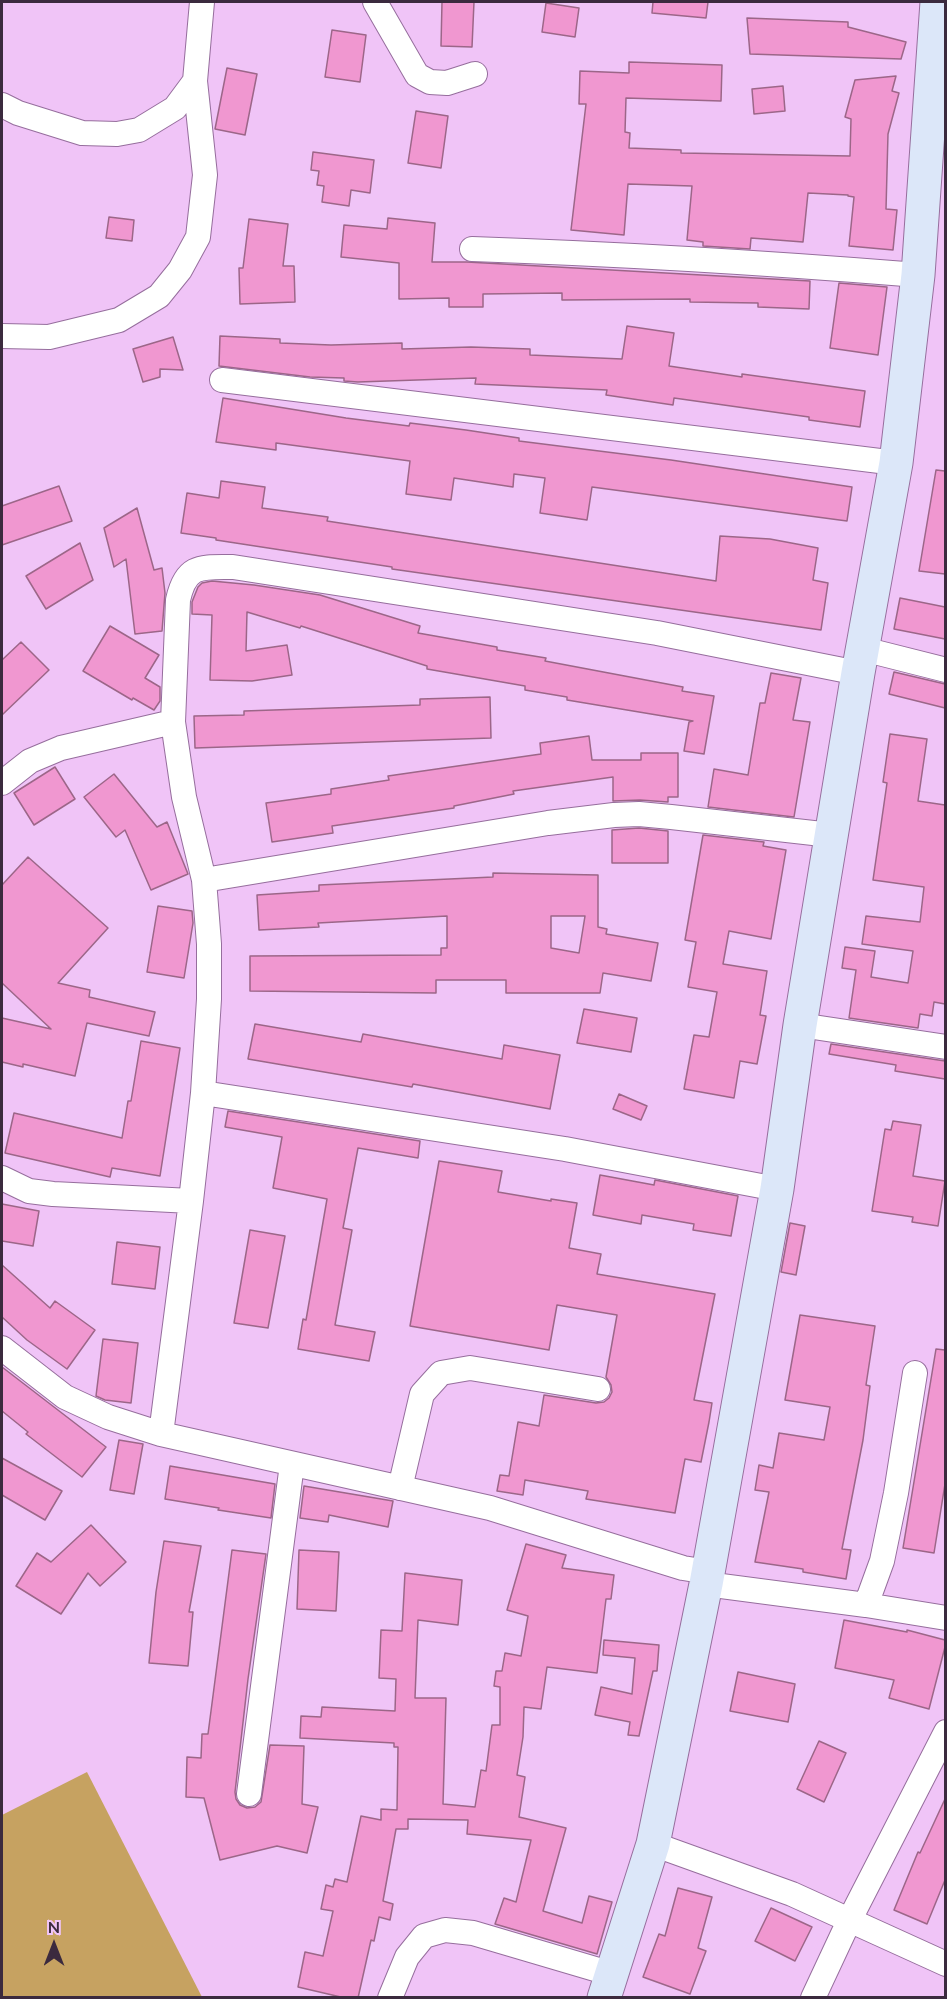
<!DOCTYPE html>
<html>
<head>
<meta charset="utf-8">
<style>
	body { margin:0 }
	#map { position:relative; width:947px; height:1999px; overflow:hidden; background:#f0c4f7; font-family:Lato,sans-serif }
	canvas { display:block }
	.frame { position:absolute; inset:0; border:3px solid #3b2a3e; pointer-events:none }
	.north { position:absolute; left:24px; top:1915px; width:60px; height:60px; -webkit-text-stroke:4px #f0c4f7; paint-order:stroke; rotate:0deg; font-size:16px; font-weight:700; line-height:24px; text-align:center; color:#3b2a3e }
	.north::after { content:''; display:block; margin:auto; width:21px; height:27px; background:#3b2a3e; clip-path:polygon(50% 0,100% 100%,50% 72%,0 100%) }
</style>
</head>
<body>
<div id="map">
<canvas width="947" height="1999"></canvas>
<div class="frame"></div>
<div class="north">N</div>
</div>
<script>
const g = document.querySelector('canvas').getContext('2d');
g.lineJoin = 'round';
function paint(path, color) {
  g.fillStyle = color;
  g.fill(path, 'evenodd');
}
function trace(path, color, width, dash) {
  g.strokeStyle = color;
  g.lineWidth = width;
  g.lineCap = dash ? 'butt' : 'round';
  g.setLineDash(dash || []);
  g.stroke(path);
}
paint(new Path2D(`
	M87 1772 202 1997H2V1815Z`), '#c6a261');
const building = new Path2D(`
	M442 2H474L472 47 441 46Z
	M653 2H708L706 18 652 13Z
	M546 3 579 8 575 37 542 32Z
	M747 18 848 22V27L906 42 901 59 750 54Z
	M332 30 366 35 360 82 325 77Z
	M629 62 722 65 721 101 626 98 625 132 630 133 629 148 681 150V153L850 156 851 119 845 117 855 80 896 76 892 91 899 93 888 134 886 209 897 210 893 250 849 246 854 197 848 196V195L808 193 803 242 751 238 750 249 703 246V242L687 240 692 186 628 184 624 235 571 230 586 104H579L580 71 629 73Z
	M227 68 257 74 245 135 215 129Z
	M783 86 785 111 754 114 752 89Z
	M416 111 448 116 441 168 408 163Z
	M313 152 374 160 370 193 351 190 349 206 322 202 324 186 317 185 319 171 311 170Z
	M109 217 134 220 132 241 106 238Z
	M388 218 435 223 432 262H467L810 281 809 309 758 307V303L690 302V299L562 300V293L483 294V307H449V298L399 299V263L341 257 344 225 387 229Z
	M249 219 288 224 283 266H294L295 302 240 304 239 268H243Z
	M839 283 887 287 878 355 830 348Z
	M627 326 674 333 669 366 742 377V374L865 391 860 427 809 420V417L674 398 673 405 606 395 607 390 475 384 476 378 358 382 344 381V378L310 377 219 366 220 336 280 339V343L331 345 402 343V349L471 347 530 349V355L622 359Z
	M173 337 183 370 160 369V377L143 382 133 349Z
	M223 398 346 418 409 426 410 423 466 430 519 438V441L671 460 852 487 847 521 592 487 587 520 540 513 545 478 514 474 513 487 454 478 451 500 406 494 410 461 276 443V450L216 442Z
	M936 470 945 471V574L919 571Z
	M221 481 265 487 262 508 328 517 327 521 716 581 720 536 770 539 818 548 813 580 828 583 821 630 392 569V567L216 540V538L181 533 187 493 219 498Z
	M59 486 72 521 2 545V506Z
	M137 508 154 570 162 568 165 593 162 631 135 634 126 559 114 567 104 528Z
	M80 543 93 580 46 609 26 576Z
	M212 581 254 585 320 595 420 626 418 633 497 647V650L546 658 545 661 683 687 682 691 714 696 704 754 684 751 689 722 693 721 567 700V697L525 690V686L427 669V666L301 626 300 628 247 612 246 651 287 645 292 675 252 681 210 680 212 615 192 614V602L198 587 202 583Z
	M900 598 945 607V639L894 629Z
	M110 626 159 655 145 678 160 687V701L154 710 133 698 132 700 83 671Z
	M21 642 49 670 2 715V660Z
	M894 672 945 684V708L889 694Z
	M771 673 801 678 793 720 810 722 794 817 708 807 714 769 748 775 760 703H765Z
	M490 697 491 738 195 748 194 716 244 715V711L420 705V699Z
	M890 734 927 739 918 801 945 805V1004L934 1002 932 1016 920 1014 918 1028 849 1018 856 970 842 968 845 947 875 951 871 977 908 983 913 951 862 944 866 916 920 922 924 887 873 880 887 783 883 782Z
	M589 736 592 760H641V753H678V797H668V802L640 800 613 801V777L513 791 514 794 454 806V808L332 826 333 833 272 842 266 803 331 794V789L389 780 388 776 541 754 540 743Z
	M55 767 75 799 34 825 14 793Z
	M114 774 157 827 167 822 188 874 151 890 125 830 116 837 84 797Z
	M639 828 668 831V863H612V830Z
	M703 835 764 842 763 846 786 850 771 939 729 931 723 964 767 971 760 1015 766 1016 757 1064 740 1061 734 1098 684 1089 694 1035 709 1037 717 992 688 987 696 942 685 940Z
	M28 857 108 928 58 983 90 990 89 997 155 1012 149 1036 87 1023 75 1076 23 1064V1067L2 1062V1018L51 1029 2 983V885Z
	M493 873 598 875V927L607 929 606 934 658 943 651 981 603 973 600 993H506V980H436V993L250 991V956L441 955V948H447V916L318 923 319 927 259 930 257 895 319 891V885L493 877ZM551 916H585L579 953 551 948Z
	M158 906 192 911 193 923 184 978 147 972Z
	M584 1009 637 1018 631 1052 577 1043Z
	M255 1024 361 1042 363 1034 502 1059 504 1045 560 1055 550 1109 413 1084 412 1087 248 1059Z
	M141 1041 180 1048 160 1176 112 1168 110 1177 5 1153 14 1113 122 1138 128 1101H131Z
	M831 1044 945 1061V1079L895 1071 896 1065 829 1054Z
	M619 1094 647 1106 641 1120 613 1109Z
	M228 1111 420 1141 418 1158 358 1148 343 1228 352 1230 335 1325 375 1332 369 1361 298 1349 303 1319 306 1320 327 1199 273 1188 282 1137 225 1127Z
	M893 1121 921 1125 913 1176 945 1181 938 1226 912 1222 913 1217 872 1211 885 1129 891 1130Z
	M439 1161 502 1171 498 1192 551 1201V1199L577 1203 569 1248 601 1254 597 1274 715 1294 694 1400 712 1403 709 1422 701 1462 685 1459 675 1513 586 1499 588 1491 525 1480 523 1495 497 1491 500 1475 509 1476 518 1422 539 1426 544 1395 596 1403 604 1402 609 1398 612 1392 611 1385 606 1377 617 1315 557 1305 549 1350 410 1326Z
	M600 1175 654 1185 655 1180 738 1196 731 1236 693 1230 694 1224 642 1215 641 1224 593 1215Z
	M2 1204 39 1211 33 1246 2 1241Z
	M790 1223 805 1226 796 1275 781 1272Z
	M250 1230 285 1236 268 1328 234 1323Z
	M117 1242 160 1247 155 1289 112 1284Z
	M2 1265 50 1308 55 1301 95 1330 67 1369 27 1340 2 1317Z
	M800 1315 875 1326 866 1385 870 1386 863 1440 842 1549 851 1550 846 1579 803 1572V1569L755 1562 769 1492 755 1490 759 1465 773 1468 779 1433 824 1440 830 1407 785 1400Z
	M103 1339 138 1343 131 1403 105 1400 96 1396Z
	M936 1349 945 1350V1484L934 1553 903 1548Z
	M2 1367 106 1447 82 1477 26 1434 28 1432 2 1411Z
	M119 1440 143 1444 134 1494 110 1490Z
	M2 1458 62 1491 45 1520 2 1495Z
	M170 1466 275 1484 271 1518 218 1510 219 1508 165 1499Z
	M304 1486 393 1501 388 1527 329 1515 328 1522 300 1518Z
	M91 1525 126 1562 100 1586 88 1573 61 1614 16 1586 37 1553 51 1562Z
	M164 1541 201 1546 189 1612H193L188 1666 149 1663 156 1592Z
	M526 1544 566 1555 562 1568 614 1575 611 1599H606L597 1673 547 1667 541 1709 524 1707 523 1737 517 1775 525 1777 519 1817 566 1828 543 1911 582 1923 589 1896 612 1902 597 1954 495 1924 504 1898 516 1902 531 1840 467 1834 468 1820 408 1819V1829H396L383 1901 393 1904 390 1920 379 1917 374 1941 371 1940 358 1998H345L298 1987 305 1952 323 1956 333 1911 321 1909 326 1885 333 1887 335 1879 347 1882 361 1816 381 1820V1809L397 1810 398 1747H394V1743L300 1738 301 1716 321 1717 322 1707 395 1711 396 1679 379 1678 381 1630 402 1631 405 1573 462 1580 458 1625 418 1620 415 1698H446L443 1804 475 1807 481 1770 486 1771 492 1725H500V1687L494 1686 496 1671H502L505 1653 521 1656 528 1616 507 1610Z
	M232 1550 266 1554 248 1679 235 1792 236 1799 240 1805 247 1808 255 1807 261 1802 270 1745 304 1746 302 1804 318 1807 307 1853 277 1846 220 1860 204 1798 186 1797 187 1757 201 1758 202 1734H208Z
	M299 1550 339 1552 336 1611 297 1609Z
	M844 1620 907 1632V1630L945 1640V1647L929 1709 889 1698 894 1680 835 1668Z
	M604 1640 659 1645 657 1671H653L639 1736 628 1735 630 1722 595 1715 601 1687 632 1694 635 1658 603 1655Z
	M738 1672 795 1684 788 1722 730 1711Z
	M819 1741 846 1753 824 1802 797 1789Z
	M945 1799V1880L927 1924 894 1910 918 1852 920 1853Z
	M678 1888 712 1897 698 1948 706 1951 690 1994 643 1977 659 1934 665 1936Z
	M771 1908 812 1927 795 1961 755 1941Z`);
paint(building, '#f097d0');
trace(building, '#9c6688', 1.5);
const street = new Path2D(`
	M375 2 417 75 430 82 447 83 475 74
	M2 105 18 113 82 133 117 134 139 130 175 108 195 81 202 2
	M472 249C621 254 769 263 918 275
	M2 336 49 337 119 320 159 296 180 270 198 237 205 175 195 81
	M222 380 896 463
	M863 649 946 670
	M2 783 30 761 61 748 173 722
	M204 880 548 823 614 815 639 814 671 817 831 835
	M800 1025 946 1047
	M203 1093 565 1149 777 1189
	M2 1178 29 1191 53 1194 191 1201
	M2 1348 65 1397 108 1417 161 1434 490 1508 683 1568 708 1572
	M161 1434 191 1201 203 1093 209 999V944L204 880 184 797 173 722 178 600C186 564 201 567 233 567L657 633 858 673
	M400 1488 422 1394 441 1373 470 1368 598 1389
	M706 1584 866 1605 946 1618
	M866 1605 882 1561 896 1493 915 1373
	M249 1794 292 1464
	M653 1844 792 1894 946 1964
	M390 1998 407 1957 424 1936 445 1930 473 1933 612 1974
	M813 1998 849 1921 946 1732`);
const secondary = new Path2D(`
	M604 1998 653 1844 706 1584 777 1189 800 1025 858 673 896 463 918 275 937 2`);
trace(street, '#966e9d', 26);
trace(secondary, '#966e9d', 35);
trace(street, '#fff', 24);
trace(secondary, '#dce7f9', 33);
</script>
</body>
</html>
